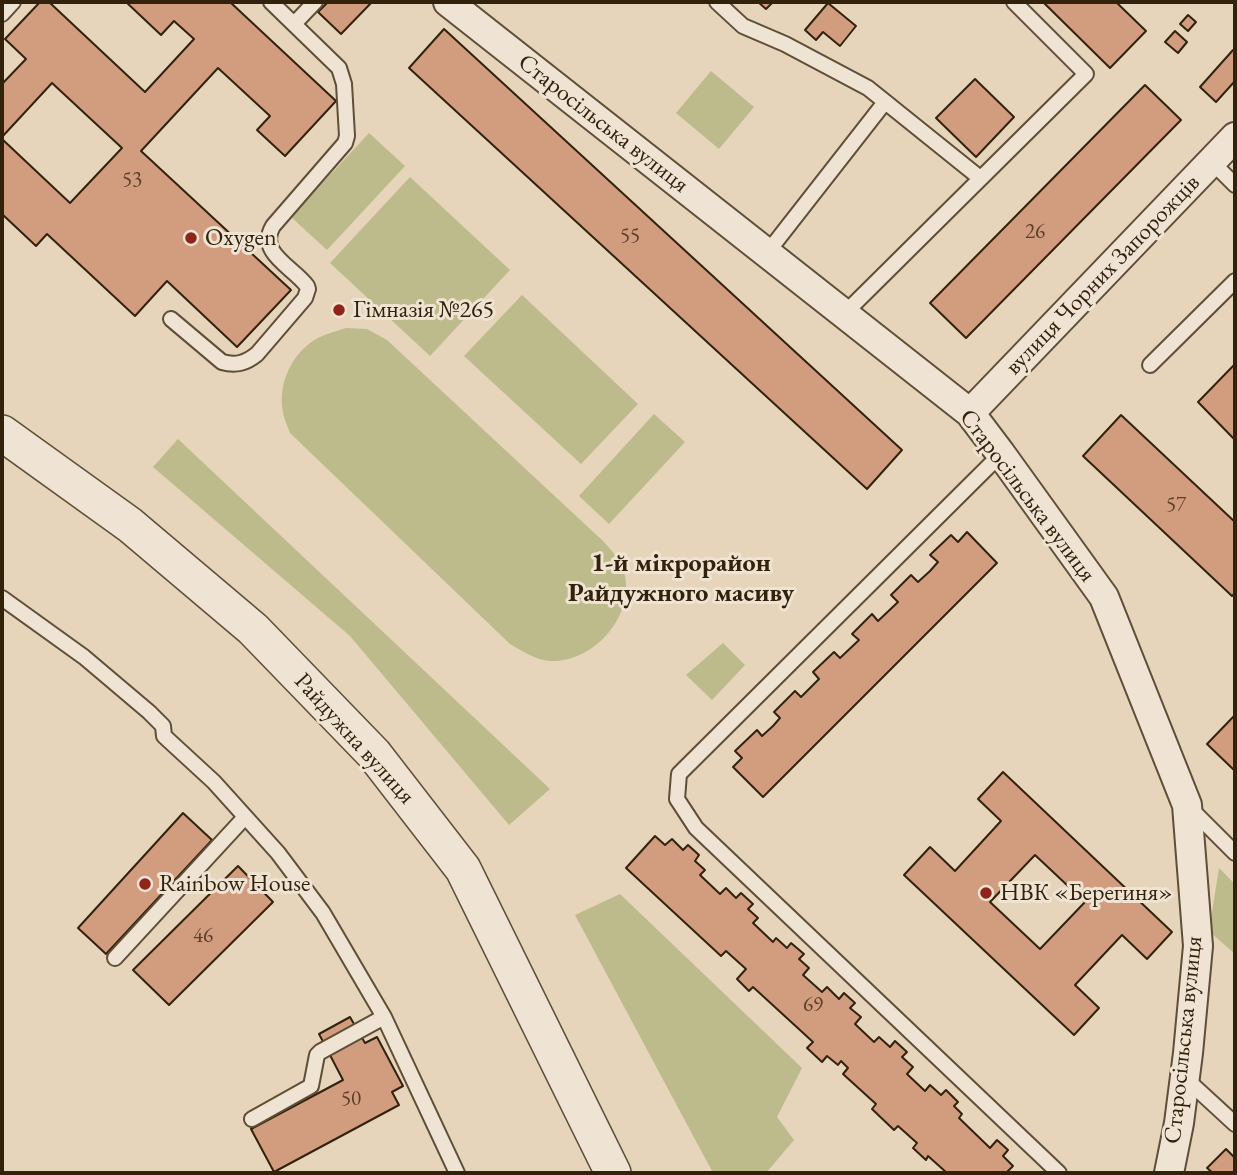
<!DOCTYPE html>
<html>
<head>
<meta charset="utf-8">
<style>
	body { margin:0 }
	#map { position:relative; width:1237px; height:1175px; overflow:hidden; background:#e6d4bb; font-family:"EB Garamond",serif }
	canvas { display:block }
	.frame { position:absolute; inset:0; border:4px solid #32220c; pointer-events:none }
</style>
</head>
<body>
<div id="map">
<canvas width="1237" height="1175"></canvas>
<div class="frame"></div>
</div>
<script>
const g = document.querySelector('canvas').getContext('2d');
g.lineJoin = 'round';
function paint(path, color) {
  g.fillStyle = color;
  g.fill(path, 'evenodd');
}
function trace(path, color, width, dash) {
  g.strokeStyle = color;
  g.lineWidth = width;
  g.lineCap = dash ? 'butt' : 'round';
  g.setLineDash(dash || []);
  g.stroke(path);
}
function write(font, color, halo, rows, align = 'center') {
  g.font = font + ' "EB Garamond",serif';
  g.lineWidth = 6;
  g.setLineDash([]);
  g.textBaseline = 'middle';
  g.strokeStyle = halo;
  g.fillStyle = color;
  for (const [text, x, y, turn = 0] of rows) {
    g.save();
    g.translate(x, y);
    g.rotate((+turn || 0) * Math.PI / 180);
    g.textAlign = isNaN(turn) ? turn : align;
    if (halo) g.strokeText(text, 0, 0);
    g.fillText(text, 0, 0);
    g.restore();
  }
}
paint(new Path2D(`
	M711 71 754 107 719 149 676 113Z
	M369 133 405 166 327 250 291 217Z
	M410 177 510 270 430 356 330 263Z
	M522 295 638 404 581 464 464 356Z
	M346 328 367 329 387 340 603 541C611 550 621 560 624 572 636 615 594 663 550 661 536 660 522 651 510 644L290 433C288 427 284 419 283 412 278 387 289 359 310 343 321 335 333 332 346 328Z
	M654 414 685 442 609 524 579 496Z
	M178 439 550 789 509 825 350 636 153 467Z
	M723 643 745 665 712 700 686 675Z
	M1219 868 1235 884V954L1209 931Z
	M620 894 802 1068 777 1117 794 1140 766 1173H713L575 915Z`), '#bdbb8b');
const building = new Path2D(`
	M40 2H49L145 92 194 39 174 21 161 35 126 2H230L336 101 285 156 257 130 270 116 218 68 141 151 291 290 237 347 167 281 135 316 47 234 36 246 2 214V139L70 203 122 148 52 83 2 137V84L26 59 5 39Z
	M328 2H372L341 34 318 12Z
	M758 2H773L766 9Z
	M1043 2H1116L1146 31 1110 68Z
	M828 3 856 26 840 46 823 32 816 40 805 30Z
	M1188 15 1196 22 1188 31 1180 24Z
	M444 29 902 450 867 489 409 68Z
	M1175 31 1187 42 1178 53 1165 42Z
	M1233 50 1235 52V81L1216 102 1200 87Z
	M975 79 1014 117 976 157 936 118Z
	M1145 85 1181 120 966 338 930 303Z
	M1235 364V440L1198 402Z
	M1121 415 1235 522V593L1232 596 1083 456Z
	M967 532 997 563 763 797 733 767 742 758 735 751 757 730 762 736 773 726 780 718 774 712 795 691 801 697 819 679 813 672 834 652 840 658 859 640 852 634 872 614 878 621 898 602 891 595 911 575 918 582 930 571 938 562 930 555 951 535 958 542Z
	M1235 715V771L1207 744Z
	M1003 772 1172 932 1147 959 1122 935 1075 985 1099 1008 1074 1035 904 875 930 847 955 871 1001 821 978 799ZM1035 855 1085 902 1040 949 990 902Z
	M183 813 212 840 106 954 78 928Z
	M655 836 665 845 672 839 683 850 688 845 699 855 695 861 705 870 700 875 720 894 726 888 736 898 741 893 753 904 748 909 758 918 753 923 773 942 776 938 787 948 791 943 804 954 799 959 809 968 803 975 822 992 827 987 839 999 844 993 855 1003 850 1008 861 1017 855 1024 874 1042 879 1037 890 1047 895 1041 907 1052 902 1057 913 1067 907 1074 925 1091 930 1085 941 1095 946 1090 958 1102 954 1106 962 1114 959 1118 990 1148 997 1140 1008 1150 1003 1156 1013 1166 1006 1173H947L928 1156 926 1160 913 1148 917 1143 898 1126 894 1130 872 1109 876 1104 843 1074 848 1068 841 1061 838 1065 827 1056 822 1062 807 1048 813 1042 753 987 749 991 737 979 746 969 726 951 721 956 626 868Z
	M238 866 273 902 169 1005 133 970Z
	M350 1017 365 1043 377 1037 403 1086 392 1092 399 1105 274 1172 251 1129 343 1080 319 1034Z
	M1226 1149 1235 1158V1173H1213L1207 1168Z`);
paint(building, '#d29c7f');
trace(building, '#32220c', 2);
const service = new Path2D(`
	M717 2 743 26 785 44 868 88 980 178
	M2 14 13 2
	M294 24 315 2
	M1212 162 1235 185
	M767 253 885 102
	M844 314 1086 74 1014 2
	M171 319 222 362C236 366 246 363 257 354L305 298 308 289 307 286C293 267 257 253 273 226L345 143 347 136 344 84 339 68 271 2
	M1150 365 1235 281
	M1001 454 679 774 677 799 696 828 1059 1173
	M2 598 84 657 149 712 163 726 164 736 214 782 278 853 323 913 384 1017 457 1173
	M1189 807 1235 853
	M115 958 245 817
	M1185 1078 1235 1124
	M252 1119 311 1086 317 1055 320 1052 384 1017`);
const minor = new Path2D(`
	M448 2 970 413 1001 454 1104 597 1187 805 1198 946 1188 1053 1179 1123 1169 1173
	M970 413 1235 137`);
const tertiary = new Path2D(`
	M2 433 130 525 253 629 374 754 463 869 613 1173`);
trace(service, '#5f4e38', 18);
trace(minor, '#5f4e38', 32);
trace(tertiary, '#5f4e38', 38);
trace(service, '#efe3d3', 14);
trace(minor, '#efe3d3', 28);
trace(tertiary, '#efe3d3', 35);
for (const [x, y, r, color] of [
	[191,238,7,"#8f2418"],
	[339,310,7,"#8f2418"],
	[145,884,7,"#8f2418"],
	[986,893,7,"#8f2418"]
]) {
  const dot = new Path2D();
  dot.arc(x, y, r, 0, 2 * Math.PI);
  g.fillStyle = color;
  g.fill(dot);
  trace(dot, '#efe3d3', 2.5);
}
write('21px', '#5a4029', null, [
	["53",132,180],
	["26",1035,232],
	["55",630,236],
	["57",1176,505],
	["46",203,936],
	["69",813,1005],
	["50",351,1099]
]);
write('24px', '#32220c', '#efe3d3', [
	["Старосільська вулиця",603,124,38],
	["вулиця Чорних Запорожців",1103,275,-46],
	["Старосільська вулиця",1027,496,53],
	["Райдужна вулиця",354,739,48],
	["Старосільська вулиця",1184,1040,-84]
]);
write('24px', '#32220c', '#efe3d3', [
	["Oxygen",205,238],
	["Гімназія №265",353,310],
	["Rainbow House",159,884],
	["НВК «Берегиня»",1000,893]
], 'left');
write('bold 26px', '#32220c', '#efe3d3', [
	["1-й мікрорайон",681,564],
	["Райдужного масиву",681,594]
]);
</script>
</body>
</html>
